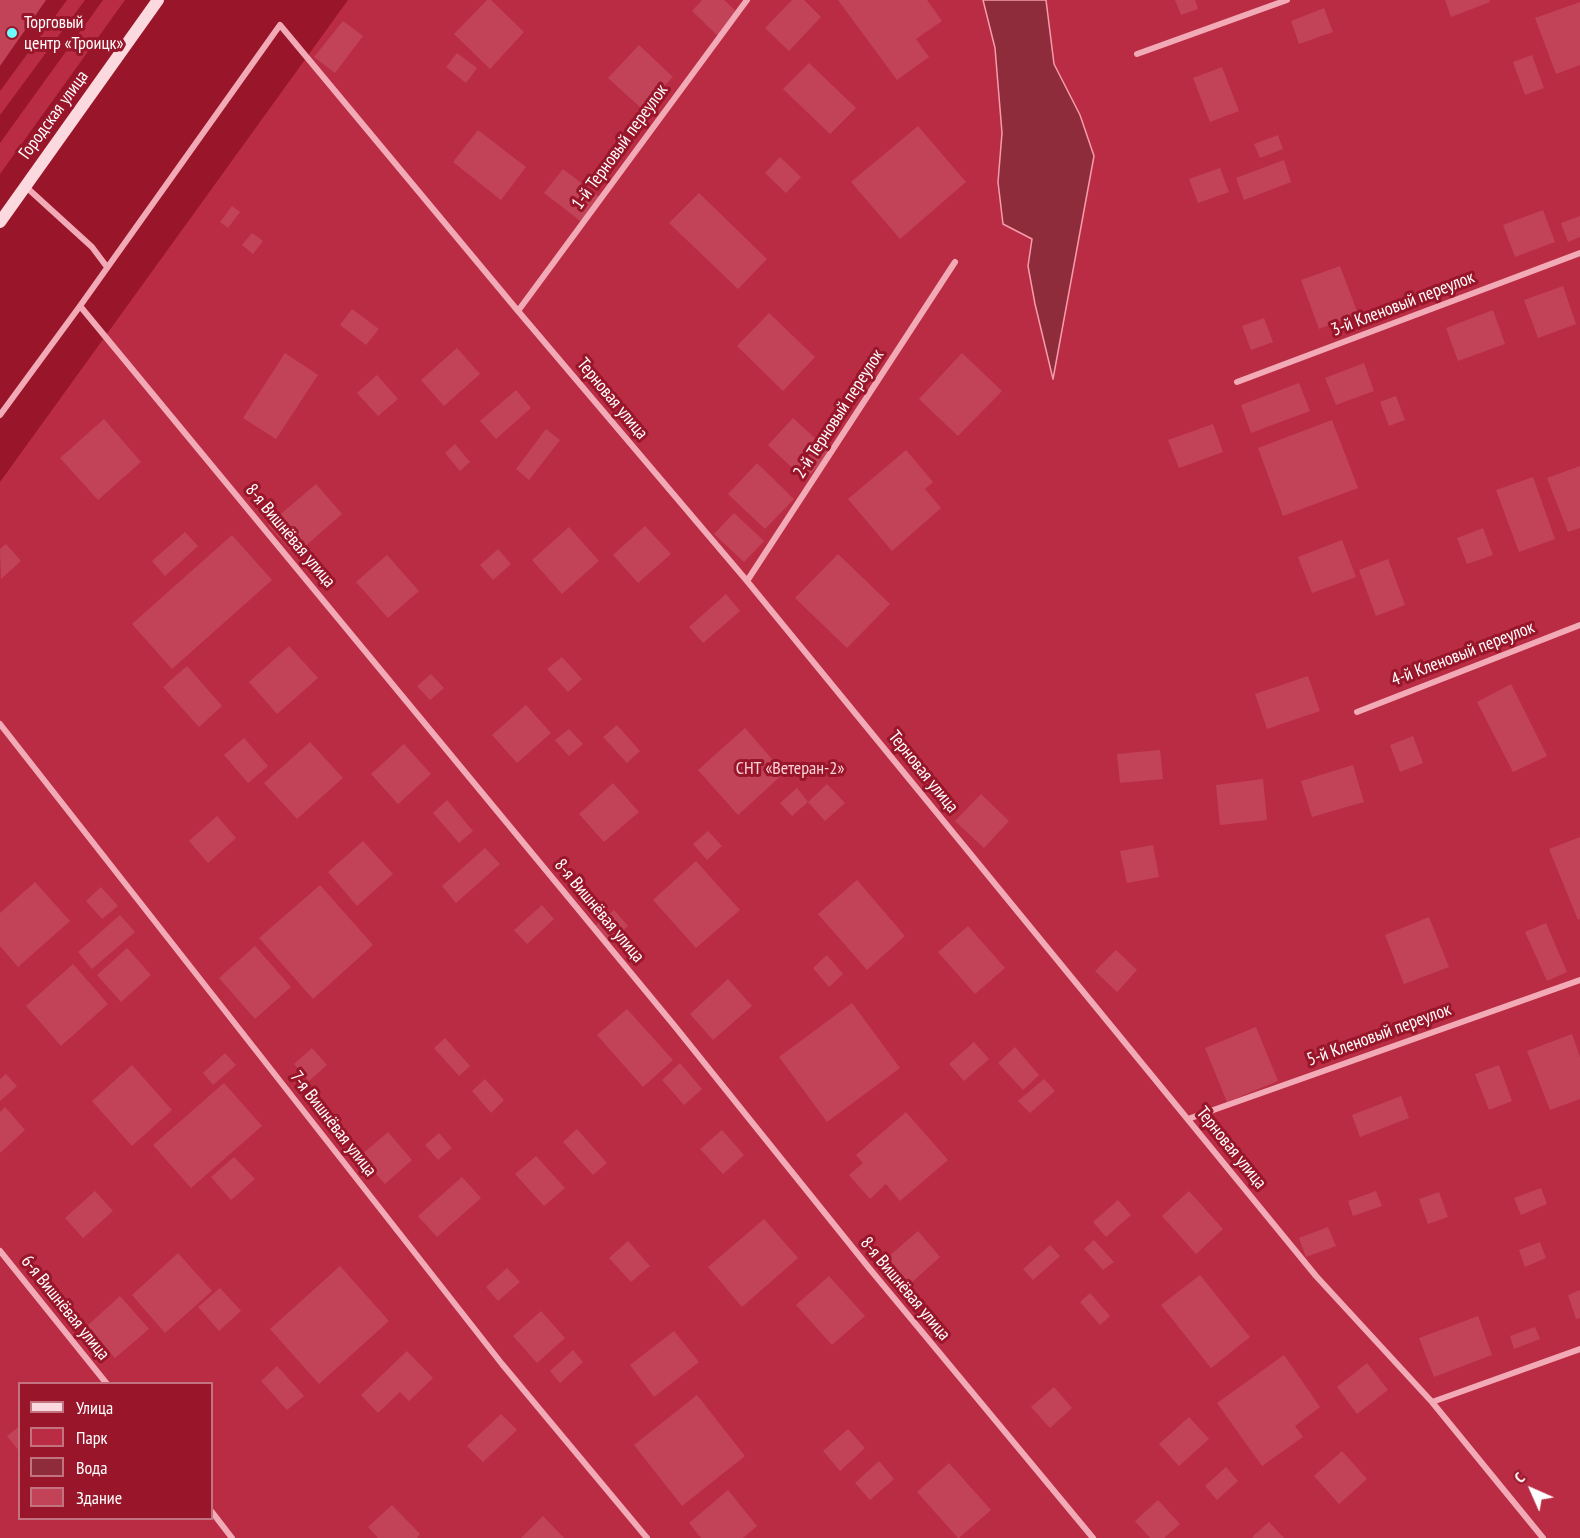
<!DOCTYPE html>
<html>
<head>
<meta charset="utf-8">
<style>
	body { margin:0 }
	#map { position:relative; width:1580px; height:1538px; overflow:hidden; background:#99162a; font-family:"PT Sans Narrow",sans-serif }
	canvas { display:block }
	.legend { position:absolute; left:18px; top:1382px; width:195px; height:138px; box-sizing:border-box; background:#99162a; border:2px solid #c2737f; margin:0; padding:8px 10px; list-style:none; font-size:18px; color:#fff }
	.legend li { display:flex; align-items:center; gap:12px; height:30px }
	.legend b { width:30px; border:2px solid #c2737f }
	.north { position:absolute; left:1502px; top:1460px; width:60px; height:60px; -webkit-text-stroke:4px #99162a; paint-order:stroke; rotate:315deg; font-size:16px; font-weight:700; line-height:24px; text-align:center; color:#fff }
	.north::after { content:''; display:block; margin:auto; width:21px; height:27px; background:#fff; clip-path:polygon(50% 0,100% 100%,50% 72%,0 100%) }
</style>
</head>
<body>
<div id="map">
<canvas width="1580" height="1538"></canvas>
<ul class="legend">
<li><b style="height:8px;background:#fcd9de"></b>Улица</li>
<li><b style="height:16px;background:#b92c44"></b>Парк</li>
<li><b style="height:16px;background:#8e2c3b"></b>Вода</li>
<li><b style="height:16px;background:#c24357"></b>Здание</li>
</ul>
<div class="north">С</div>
</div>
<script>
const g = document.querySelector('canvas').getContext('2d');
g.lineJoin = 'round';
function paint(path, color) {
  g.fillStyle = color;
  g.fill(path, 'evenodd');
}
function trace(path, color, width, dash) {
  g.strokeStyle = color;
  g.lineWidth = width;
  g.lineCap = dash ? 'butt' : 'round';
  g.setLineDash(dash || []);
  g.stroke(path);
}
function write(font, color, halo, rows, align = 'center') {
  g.font = font + ' "PT Sans Narrow",sans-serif';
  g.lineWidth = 6;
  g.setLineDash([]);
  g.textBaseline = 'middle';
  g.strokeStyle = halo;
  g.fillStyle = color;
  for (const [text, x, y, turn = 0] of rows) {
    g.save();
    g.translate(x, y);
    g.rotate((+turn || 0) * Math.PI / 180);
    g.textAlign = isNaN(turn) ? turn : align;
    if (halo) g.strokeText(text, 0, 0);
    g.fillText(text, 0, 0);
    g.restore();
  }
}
paint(new Path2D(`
	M67 0H85L0 115V91Z
	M103 0H125L0 174V143Z
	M348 0H1580V1538H0V482ZM20 1384H212V1518H20Z`), '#b92c44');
const water = new Path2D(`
	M983 0H1046L1054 64 1080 115 1094 156 1053 379 1035 304 1028 266 1032 239 1003 224 998 182 1002 133 995 48Z`);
paint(water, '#8e2c3b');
trace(water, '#f59cac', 1.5);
paint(new Path2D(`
	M0 0H46L0 66Z
	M487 0H491L524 32 490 69 454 34Z
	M702 0H724L739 14 718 36 692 11Z
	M792 0H804L821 17 789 51 765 28Z
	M838 0H927L942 21 916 39 929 57 897 80Z
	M1175 0H1195L1198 9 1181 15Z
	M1445 0H1489L1490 2 1451 17Z
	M1580 2V65L1556 74 1535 18Z
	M1324 8 1333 32 1299 44 1291 21Z
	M343 21 363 36 335 73 314 57Z
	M639 45 673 77 642 109 608 78Z
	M457 53 477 68 466 83 446 67Z
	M1532 55 1544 88 1525 95 1513 62Z
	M809 63 856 108 830 134 783 89Z
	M1222 67 1239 111 1210 122 1193 78Z
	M918 126 966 182 900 239 851 182Z
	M478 130 526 167 501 200 453 162Z
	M1278 135 1283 149 1260 158 1254 144Z
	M780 157 801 177 786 193 765 173Z
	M1284 160 1291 182 1244 200 1236 178Z
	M1220 168 1229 192 1198 203 1189 179Z
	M563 169 602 199 583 223 544 193Z
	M699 193 767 259 738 289 669 223Z
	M232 206 240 212 228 228 220 222Z
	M1543 210 1555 242 1515 257 1503 225Z
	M1580 216V237L1568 242 1561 223Z
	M252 233 263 241 253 254 242 245Z
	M1340 266 1358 314 1319 329 1301 280Z
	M1563 286 1576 324 1538 338 1524 300Z
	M352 309 379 329 366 345 340 325Z
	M1493 310 1505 344 1458 361 1446 328Z
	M769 313 815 357 783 391 737 346Z
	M1264 318 1273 342 1251 350 1242 326Z
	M457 348 480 374 444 406 421 380Z
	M285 353 318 375 276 439 243 418Z
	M962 353 1002 391 958 436 919 399Z
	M1364 363 1374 391 1336 405 1325 378Z
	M377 375 398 399 378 416 357 393Z
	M1299 383 1310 411 1251 433 1241 405Z
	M516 390 531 408 496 439 480 421Z
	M1396 396 1405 420 1389 426 1380 402Z
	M793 418 831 453 805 480 768 445Z
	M104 419 141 462 98 500 60 458Z
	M1332 420 1358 488 1283 516 1258 448Z
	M1213 424 1223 452 1179 468 1168 440Z
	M546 429 560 440 529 480 516 469Z
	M455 444 470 462 460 471 445 453Z
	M906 450 933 482 925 489 941 508 892 551 848 499Z
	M757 463 794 499 765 529 728 494Z
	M1580 466V528L1568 532 1547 478Z
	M1533 477 1555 539 1519 552 1496 490Z
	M316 484 342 514 295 555 268 525Z
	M734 513 764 541 744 562 714 534Z
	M645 526 671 554 638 583 613 555Z
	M569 527 599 561 562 594 532 560Z
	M1483 528 1493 555 1467 564 1457 538Z
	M185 532 198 546 165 576 152 561Z
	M232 535 272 580 172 669 132 624Z
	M1342 540 1356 577 1312 593 1298 557Z
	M6 544 21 561 1 579 0 549Z
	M498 549 511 564 493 580 480 565Z
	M838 554 890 604 847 648 795 598Z
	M387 555 419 591 388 618 356 582Z
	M1388 559 1405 605 1376 616 1359 570Z
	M726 594 740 611 703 643 689 627Z
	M289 646 318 678 277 714 249 682Z
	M562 657 582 679 568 692 547 669Z
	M187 666 222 706 199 727 163 687Z
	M431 674 444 688 430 700 417 686Z
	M1308 676 1320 711 1267 729 1255 694Z
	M1511 684 1547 756 1513 772 1477 702Z
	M526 705 551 733 517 763 492 735Z
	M617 725 640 751 627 763 603 737Z
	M745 728 784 773 738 815 698 770Z
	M569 729 583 744 569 756 555 740Z
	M1413 736 1423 763 1400 772 1390 745Z
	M244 738 268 766 248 783 224 755Z
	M310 742 343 778 297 819 264 783Z
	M404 744 431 774 398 804 371 774Z
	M1160 750 1163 779 1120 783 1117 754Z
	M1353 765 1364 802 1312 817 1301 781Z
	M1263 779 1267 820 1220 825 1216 785Z
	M613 783 639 812 604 842 579 814Z
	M827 784 845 803 825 821 808 802Z
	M797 788 808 802 792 816 780 803Z
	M981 794 1009 821 984 848 955 821Z
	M447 800 473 831 459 843 433 813Z
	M217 816 236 838 208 863 189 841Z
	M708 831 722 846 707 860 693 844Z
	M1580 837V919L1578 920 1549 849Z
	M363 841 393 874 357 906 328 872Z
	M1153 845 1159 877 1127 883 1120 851Z
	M485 848 500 864 456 903 442 886Z
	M696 861 740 910 696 948 653 900Z
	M857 880 905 936 867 970 818 914Z
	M35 882 70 921 18 967 0 946V913Z
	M320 885 373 945 313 999 259 938Z
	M101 887 118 906 102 919 86 901Z
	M542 905 554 919 527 944 514 930Z
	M614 910 628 926 609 943 594 927Z
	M120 915 135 932 92 969 78 952Z
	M1429 917 1449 967 1404 984 1385 935Z
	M1546 923 1567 972 1547 981 1525 932Z
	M968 926 1005 968 975 994 938 952Z
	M255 946 291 987 255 1019 219 978Z
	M127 948 151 975 121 1002 97 975Z
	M1116 950 1137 970 1117 992 1095 971Z
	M827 955 843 974 829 987 813 968Z
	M73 964 108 1004 61 1046 26 1006Z
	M728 979 752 1006 713 1040 690 1014Z
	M852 1003 900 1068 827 1122 779 1057Z
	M627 1009 673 1060 643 1087 597 1035Z
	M1256 1027 1278 1081 1227 1102 1205 1048Z
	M1572 1034 1580 1057V1099L1550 1110 1527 1051Z
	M445 1038 470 1066 459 1076 434 1048Z
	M974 1042 989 1059 964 1081 949 1064Z
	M1015 1047 1039 1075 1023 1090 998 1063Z
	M312 1048 327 1065 309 1081 294 1064Z
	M225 1053 236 1065 213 1085 203 1073Z
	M680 1063 702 1089 684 1105 662 1080Z
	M132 1065 172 1110 132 1146 92 1101Z
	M1499 1065 1512 1101 1489 1110 1475 1074Z
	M6 1074 17 1086 0 1101V1079Z
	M485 1079 504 1100 491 1113 472 1091Z
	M1044 1079 1055 1091 1030 1113 1018 1101Z
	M224 1083 262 1126 191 1188 153 1145Z
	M1401 1096 1409 1118 1360 1137 1352 1115Z
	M5 1107 25 1130 0 1153V1112Z
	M906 1112 948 1160 900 1201 886 1184 870 1199 849 1175 863 1163 856 1155Z
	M577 1129 607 1163 593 1175 563 1142Z
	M722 1130 744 1155 723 1174 700 1149Z
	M388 1132 412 1160 385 1184 360 1156Z
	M439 1133 452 1148 438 1160 425 1145Z
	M536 1156 565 1188 544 1206 515 1174Z
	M234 1157 255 1179 231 1200 211 1177Z
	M462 1177 481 1198 437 1237 418 1216Z
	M1541 1188 1547 1204 1521 1215 1514 1198Z
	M95 1191 113 1211 83 1238 65 1218Z
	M1189 1191 1223 1229 1196 1254 1162 1216Z
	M1376 1191 1382 1206 1353 1216 1348 1201Z
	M1439 1192 1448 1217 1428 1224 1419 1199Z
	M1118 1200 1131 1215 1106 1237 1093 1222Z
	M764 1219 798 1258 742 1307 708 1267Z
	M1328 1227 1336 1246 1306 1257 1299 1238Z
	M918 1231 940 1257 910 1284 887 1258Z
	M1094 1240 1114 1262 1103 1270 1084 1249Z
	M628 1241 650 1266 631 1282 609 1258Z
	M1540 1242 1546 1258 1525 1267 1519 1250Z
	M1050 1245 1060 1256 1033 1280 1023 1269Z
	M178 1253 212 1291 165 1333 132 1295Z
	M340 1266 389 1321 319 1384 270 1329Z
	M507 1268 520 1282 498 1301 486 1287Z
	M1200 1275 1250 1337 1211 1368 1161 1305Z
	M829 1276 865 1316 832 1345 796 1305Z
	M220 1288 241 1311 219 1331 198 1307Z
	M1580 1290V1318L1576 1319 1568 1295Z
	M1090 1293 1110 1316 1100 1325 1080 1302Z
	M120 1296 149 1329 115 1358 87 1326Z
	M541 1311 565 1338 537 1363 513 1336Z
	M1478 1316 1492 1355 1434 1377 1419 1338Z
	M1535 1327 1540 1339 1514 1349 1510 1336Z
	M674 1331 699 1362 654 1397 630 1365Z
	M573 1350 583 1362 560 1383 550 1371Z
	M407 1351 433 1378 409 1401 400 1392 378 1413 361 1395Z
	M1284 1355 1320 1407 1295 1426 1303 1437 1262 1466 1217 1403Z
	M1367 1363 1388 1390 1357 1414 1337 1387Z
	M277 1366 304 1396 287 1410 261 1381Z
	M1054 1387 1072 1408 1050 1428 1031 1407Z
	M697 1395 745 1456 682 1506 634 1445Z
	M501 1414 517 1430 483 1462 467 1446Z
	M1189 1417 1209 1439 1179 1466 1159 1444Z
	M20 1426V1452L7 1436Z
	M848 1429 865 1448 840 1471 823 1451Z
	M1342 1451 1367 1479 1339 1504 1314 1476Z
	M879 1461 894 1479 870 1500 855 1483Z
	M949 1463 991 1510 959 1538H958L917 1492Z
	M1226 1467 1238 1481 1217 1500 1205 1486Z
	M728 1490 757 1526 743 1538H701L689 1523Z
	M1158 1500 1180 1524 1164 1538H1150L1135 1521Z
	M392 1505 420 1534 417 1538H378L368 1527Z
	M543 1516 564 1538H521Z
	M1269 1522 1284 1538H1254L1252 1537Z`), '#c24357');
trace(new Path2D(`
	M1137 54 1287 0
	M25 186 92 247 107 267
	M80 306 673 1024 869 1268 1093 1538
	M518 311 747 0
	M1237 382 1580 253
	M0 415 80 306 280 25 518 311 747 581 1316 1276 1432 1402 1543 1538
	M747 581 955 262
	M1357 712 1580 625
	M0 724 502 1364 647 1538
	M1188 1119 1580 980
	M0 1251 107 1384
	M1432 1402 1580 1349
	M212 1512 232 1538`), '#f2aab6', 6);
trace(new Path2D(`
	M0 222 158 0`), '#fcd9de', 12);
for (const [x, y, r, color] of [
	[12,33,6,"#6bfffe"]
]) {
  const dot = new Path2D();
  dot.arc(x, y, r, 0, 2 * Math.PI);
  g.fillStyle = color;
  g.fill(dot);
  trace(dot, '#99162a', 2);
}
write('18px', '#fff', '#99162a', [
	["Торговый",24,23],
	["центр «Троицк»",24,44]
], 'left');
write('18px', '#fff', '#99162a', [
	["Городская улица",54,115,-54],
	["1-й Терновый переулок",620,147,-54],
	["3-й Кленовый переулок",1403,304,-21],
	["Терновая улица",612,399,50],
	["2-й Терновый переулок",839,414,-57],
	["8-я Вишнёвая улица",290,536,50],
	["4-й Кленовый переулок",1463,654,-21],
	["Терновая улица",923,772,51],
	["8-я Вишнёвая улица",599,911,50],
	["5-й Кленовый переулок",1379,1035,-20],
	["7-я Вишнёвая улица",333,1124,52],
	["Терновая улица",1231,1148,51],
	["8-я Вишнёвая улица",905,1289,50],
	["6-я Вишнёвая улица",65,1308,51]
]);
write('18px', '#fcd2d9', '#99162a', [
	["СНТ «Ветеран-2»",790,769]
]);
</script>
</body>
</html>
